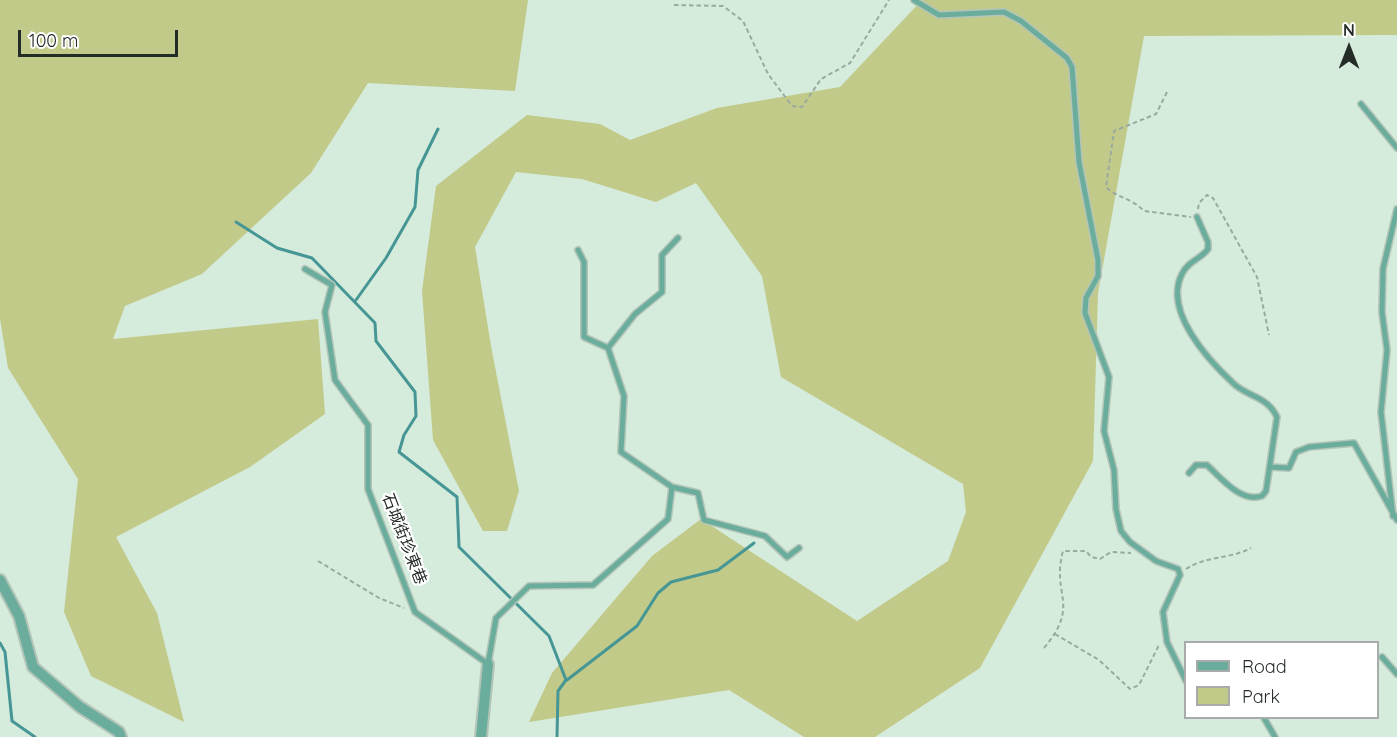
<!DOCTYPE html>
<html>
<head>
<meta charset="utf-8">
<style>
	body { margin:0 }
	#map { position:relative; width:1397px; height:737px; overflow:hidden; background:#d5ebdc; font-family:Quicksand,sans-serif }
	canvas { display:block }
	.legend { position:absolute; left:1184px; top:641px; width:195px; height:78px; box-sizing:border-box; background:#fff; border:2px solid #a7aba9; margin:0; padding:8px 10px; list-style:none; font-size:18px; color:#242c27 }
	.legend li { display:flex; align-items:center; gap:12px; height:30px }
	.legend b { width:30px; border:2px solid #a7aba9 }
	.north { position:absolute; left:1319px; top:18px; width:60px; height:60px; -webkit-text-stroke:4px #fff; paint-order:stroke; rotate:0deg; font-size:16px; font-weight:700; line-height:24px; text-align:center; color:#242c27 }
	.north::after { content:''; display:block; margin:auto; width:21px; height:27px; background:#242c27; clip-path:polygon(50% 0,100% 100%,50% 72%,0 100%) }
	.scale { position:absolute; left:18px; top:30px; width:160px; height:27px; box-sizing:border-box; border:3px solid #242c27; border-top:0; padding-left:8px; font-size:18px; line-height:21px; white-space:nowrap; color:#242c27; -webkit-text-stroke:4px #fff; paint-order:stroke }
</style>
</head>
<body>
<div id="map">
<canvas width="1397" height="737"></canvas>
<ul class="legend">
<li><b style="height:8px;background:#6bad9c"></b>Road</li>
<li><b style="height:16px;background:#c2ca89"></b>Park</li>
</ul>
<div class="north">N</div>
<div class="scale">100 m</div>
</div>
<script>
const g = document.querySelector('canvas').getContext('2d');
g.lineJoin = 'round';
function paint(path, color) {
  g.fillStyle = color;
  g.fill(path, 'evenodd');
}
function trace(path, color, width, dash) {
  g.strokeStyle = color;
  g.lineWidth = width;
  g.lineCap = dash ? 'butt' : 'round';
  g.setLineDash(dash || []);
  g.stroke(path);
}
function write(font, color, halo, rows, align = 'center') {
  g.font = font + ' Quicksand,"Noto Sans TC",sans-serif';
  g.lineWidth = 4.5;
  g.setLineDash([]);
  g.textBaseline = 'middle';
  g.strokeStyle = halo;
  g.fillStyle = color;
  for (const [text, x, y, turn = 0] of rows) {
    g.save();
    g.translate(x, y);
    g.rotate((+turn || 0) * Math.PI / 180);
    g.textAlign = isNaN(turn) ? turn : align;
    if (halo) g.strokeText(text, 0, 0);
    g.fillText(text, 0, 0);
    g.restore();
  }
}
paint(new Path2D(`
	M0 0H528L515 91 368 83 311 173 202 274 125 306 113 339 318 319 325 414 250 467 116 537 157 613 184 722 91 676 64 612 78 479 8 368 0 319Z
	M922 0H1397V35L1144 36 1098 293 1093 461 980 668 875 737H804L729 690 529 722 552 673 652 556 701 519 857 621 948 561 966 512 963 484 781 377 762 276 696 183 656 202 582 179 516 172 475 247 491 346 519 491 507 531H483L433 440 422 291 436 186 527 115 600 124 630 140 717 108 840 87Z`), '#c2ca89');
trace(new Path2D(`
	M236 222 277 248 312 258 375 323 376 341 415 392 416 416 404 435 399 452 457 497 459 547 549 636 566 680 558 691 557 737
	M356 300 386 258 415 207 418 170 438 129
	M0 643 5 652 12 721 35 737
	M567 680 637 626 658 593 671 582 718 570 754 543`), '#459695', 3);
const lane = new Path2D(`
	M914 0 939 15 1004 12 1021 21 1067 58 1072 67 1079 162 1098 260V276L1086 298 1085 313 1109 377 1104 431 1114 470 1116 509 1121 531 1130 542 1156 561 1178 569 1180 575 1163 612 1167 642 1186 681
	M1361 104 1397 148
	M578 250 584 262V337L608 348
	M305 269 332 285 325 312 335 380 368 425V489L415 612 488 664 496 618 529 586 593 585 668 519 672 487 621 452 624 396 608 348 635 314 662 292V255L678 238
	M1270 467 1289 468 1296 452 1309 447 1354 443 1397 520
	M1189 473 1196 465H1207C1221 478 1241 503 1262 496L1266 491 1277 417C1267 396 1248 397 1234 384 1208 360 1163 311 1182 274 1188 261 1201 259 1208 249V242L1197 217
	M672 487 698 493 704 520 765 536 787 557 799 548
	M1393 516 1381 412 1387 350 1382 312 1383 269 1397 209
	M1382 657 1397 674
	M1264 718 1275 737`);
const street = new Path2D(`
	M0 580 19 616 33 667 80 707 119 732 121 737
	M481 737 488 664`);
trace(lane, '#b2c5b8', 8);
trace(street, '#b2c5b8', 14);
trace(new Path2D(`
	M674 5 723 6 743 21 768 74 792 106 802 107 821 79 850 63 889 0
	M1167 92 1156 114 1114 131 1106 187C1117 198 1132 198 1144 211L1191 217
	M1198 209 1199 203 1207 195 1213 198 1257 277 1269 335
	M318 561 379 598 404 608
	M1186 569C1205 556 1231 559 1251 548
	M1055 634 1099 660 1130 689 1139 685 1159 645
	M1044 648C1081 604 1051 596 1063 551H1086L1091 557 1100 559 1111 552 1131 553`), '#99aa9f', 2, [4.5, 3]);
trace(lane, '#6bad9c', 5);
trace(street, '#6bad9c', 10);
write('16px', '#242c27', '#fff', [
	["石城街珍東巷",404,539,69]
]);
</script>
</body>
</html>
